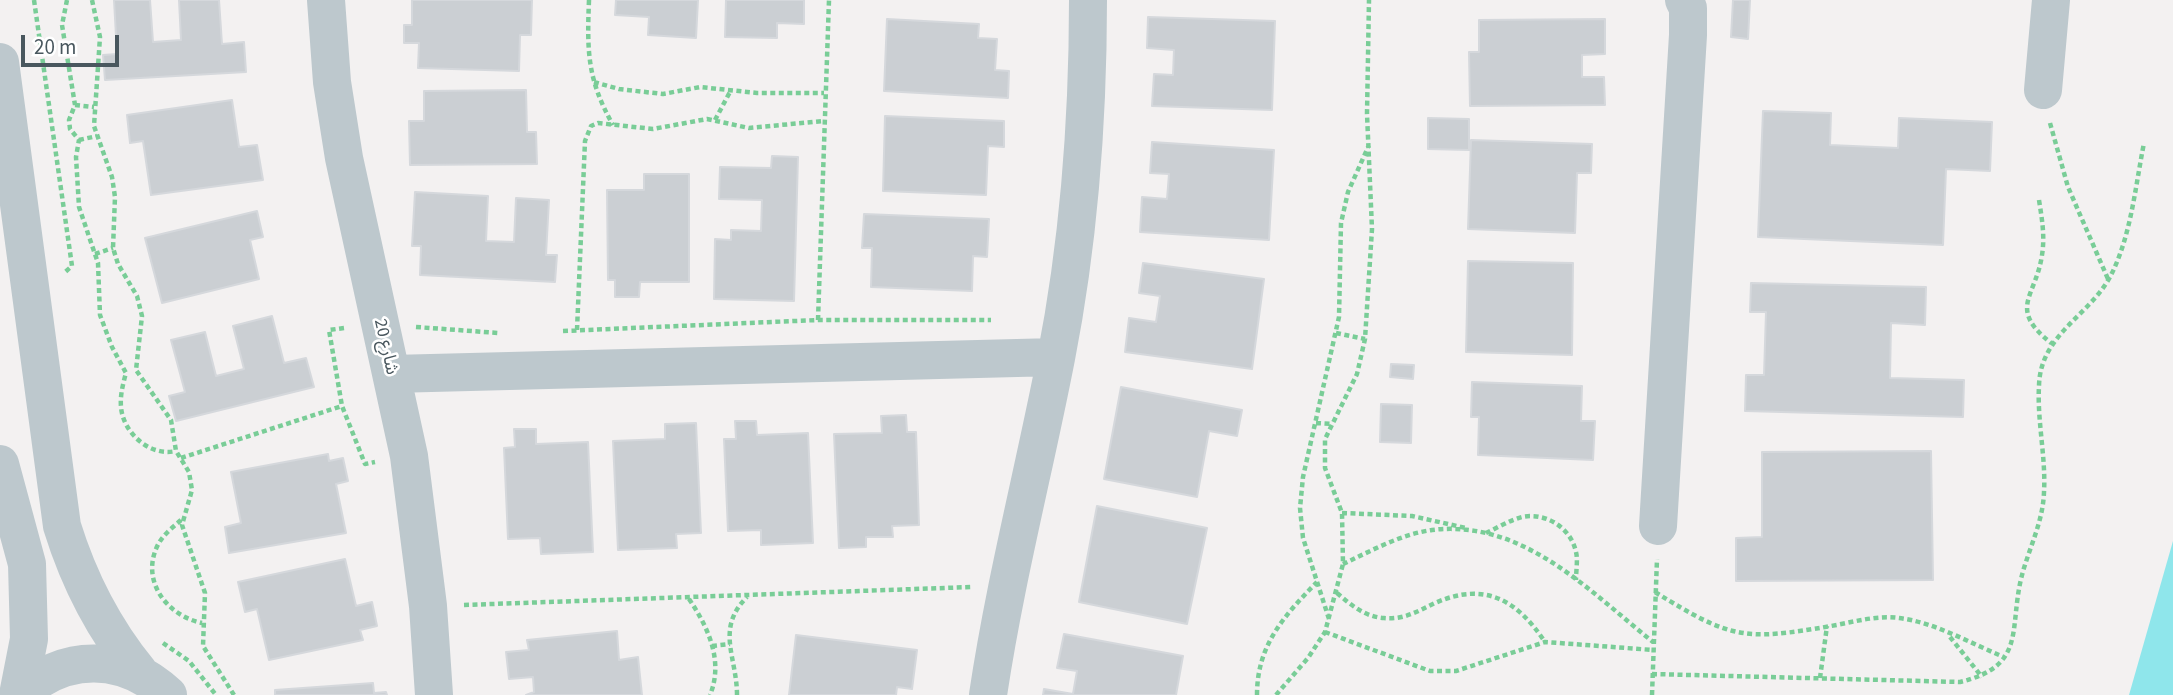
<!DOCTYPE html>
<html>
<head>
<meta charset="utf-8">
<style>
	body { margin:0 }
	#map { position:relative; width:2173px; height:695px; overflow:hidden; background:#f3f1f1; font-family:"Source Sans 3",sans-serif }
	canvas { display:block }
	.scale { position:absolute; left:21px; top:35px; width:98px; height:32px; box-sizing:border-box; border:4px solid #49575e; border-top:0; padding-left:9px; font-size:21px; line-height:24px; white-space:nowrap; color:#49575e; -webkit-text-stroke:5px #fff; paint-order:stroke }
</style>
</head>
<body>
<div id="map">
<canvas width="2173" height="695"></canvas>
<div class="scale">20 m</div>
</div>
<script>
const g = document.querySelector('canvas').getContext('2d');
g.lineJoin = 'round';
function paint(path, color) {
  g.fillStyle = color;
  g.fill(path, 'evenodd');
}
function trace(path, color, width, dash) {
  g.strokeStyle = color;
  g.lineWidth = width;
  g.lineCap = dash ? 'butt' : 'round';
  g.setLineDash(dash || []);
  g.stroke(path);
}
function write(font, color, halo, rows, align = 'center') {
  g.font = font + ' "Source Sans 3","Noto Sans Arabic",sans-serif';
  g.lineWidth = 5;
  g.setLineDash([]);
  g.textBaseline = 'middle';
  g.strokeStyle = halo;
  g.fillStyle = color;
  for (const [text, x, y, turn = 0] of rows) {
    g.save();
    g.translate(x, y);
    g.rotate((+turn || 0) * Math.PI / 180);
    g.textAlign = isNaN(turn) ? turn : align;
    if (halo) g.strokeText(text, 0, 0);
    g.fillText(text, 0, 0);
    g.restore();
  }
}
paint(new Path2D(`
	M2173 541V695H2129Z`), '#8fe6eb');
const building = new Path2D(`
	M114 0H150L153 42 181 40 179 0H219L222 44 244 42 246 72 105 80 103 55 117 54Z
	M412 0H532L531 35H520L519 71 418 68 419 43H404V25H412Z
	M616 0H698L696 38 648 35 649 17 615 15Z
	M726 0H804V24L777 23V38L725 37Z
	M1733 0H1750L1748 39 1731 37Z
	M1148 17 1275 21 1272 110 1152 106 1154 74 1173 75 1174 50 1147 48Z
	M887 19 979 24 978 38 997 39 995 70 1009 71 1008 98 884 91Z
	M1605 19V54L1582 55V77H1604L1605 105 1470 106 1469 52H1479V20Z
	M526 90 527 132H536L537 164 410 165 409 121H424V91Z
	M232 100 239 147 257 145 263 180 151 195 143 141 130 143 127 115Z
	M1763 111 1831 113 1830 145 1898 148 1899 118 1992 122 1990 171 1946 169 1943 245 1758 237Z
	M885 116 1004 121V147L988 146 986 195 883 191Z
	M1428 118 1469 119V150L1428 149Z
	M1471 140 1592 144 1591 173H1577L1575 233 1468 229Z
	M1152 142 1274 150 1269 240 1140 232 1142 197 1167 199 1169 174 1150 173Z
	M772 156 798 157 794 301 714 299 715 239 731 240V230L761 231 762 200 719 199 720 167 771 168Z
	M644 174H689V282H640L639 297H615V280H608L607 190H644Z
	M415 192 488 196 486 241 514 242 516 198 549 200 546 255H557L555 282 420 275 421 246H412Z
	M257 211 263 237 250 240 259 279 162 303 145 238Z
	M864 214 989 219 987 257 973 256 972 291 871 287 872 248H862Z
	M1468 261 1573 263 1572 355 1466 352Z
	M1143 263 1264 279 1252 369 1125 352 1129 318 1156 322 1160 296 1139 293Z
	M1751 283 1926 287 1925 325 1891 323 1890 378 1964 380 1963 417 1745 411 1746 375H1764L1766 312H1750Z
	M272 316 284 363 306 358 314 387 176 421 169 396 185 392 171 340 205 332 216 376 244 369 233 326Z
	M1391 364 1414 365 1413 379 1390 377Z
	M1472 382 1582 386 1581 421H1595L1593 460 1478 455 1479 417H1471Z
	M1121 387 1242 410 1237 436 1209 431 1197 497 1104 479Z
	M1381 404 1412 405 1411 443 1380 442Z
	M906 415 907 432H916L919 525 892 526 893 537H866V547L839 548 834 434 882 433 881 416Z
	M735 421H756L757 435 808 433 813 543 761 545V530L728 531 724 439H736Z
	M696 423 701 533 676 534 677 548 618 550 613 441 665 439V424Z
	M514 429H536V444L588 442 593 552 541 554 540 538 508 539 504 448 515 447Z
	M1931 451 1933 580 1736 581V538L1762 537V452Z
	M328 454 329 461 343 458 348 481 336 484 346 533 229 553 225 527 241 523 231 472Z
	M1097 506 1207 528 1187 624 1079 602Z
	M345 559 356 606 372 602 377 626 360 630 363 640 269 660 257 609 245 612 238 582Z
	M617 631 619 660 638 657 642 695H526L534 692 533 677 509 679 506 652 529 650 527 640Z
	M1064 634 1183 656 1176 695H1043L1044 689 1073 694 1077 671 1057 668Z
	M796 635 917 650 912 689 897 687 896 695H789Z
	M373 683 374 693 386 692 387 695H275V690Z`);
paint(building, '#cbcfd3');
trace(building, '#d5d8dc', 2);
trace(new Path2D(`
	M34 0 72 266 64 273
	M67 0 62 25 75 105 69 120 70 129 79 140 76 157 79 207 98 263 100 315 112 347 126 373C123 384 120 395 121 407 123 433 150 457 176 451
	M92 0 100 37 94 126 112 177 115 197 113 248 118 264 137 296 142 316 136 370 171 420 176 451 189 472 192 490 182 525 205 593 203 646 234 695
	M589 0C587 51 587 79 613 125
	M594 82 619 89 663 94 700 87 757 93H824
	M75 105 94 107
	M715 120 731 90
	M2050 123 2068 187 2108 279
	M79 140 97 136
	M2039 200C2042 219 2045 236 2042 255 2036 297 2007 308 2051 343
	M95 254 113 248
	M818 320 829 0
	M416 327 498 333
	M344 328 329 330 342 406 365 464 375 462
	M577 330 585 141 591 126 598 123 653 129 707 119 749 128 823 121
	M563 331 818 320H991
	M1336 333 1365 339
	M1316 423 1332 424
	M181 458 342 406
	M1342 513 1412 516 1466 528
	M181 520C172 528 161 536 156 549 142 583 168 616 202 623
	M1486 533C1497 528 1510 520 1522 517 1546 512 1571 528 1576 552 1578 560 1576 571 1576 580
	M1343 564C1371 551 1401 534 1432 530 1523 519 1589 591 1653 642
	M1655 592C1731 639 1744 641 1831 626 1854 622 1876 615 1899 618 1934 622 1972 644 2004 657
	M1337 593C1351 605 1365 617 1384 618 1404 620 1418 611 1435 603 1485 581 1517 600 1545 642
	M689 599C708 627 724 661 710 695
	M464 605 972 587
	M1329 619 1303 538 1300 508 1303 477 1339 317 1341 223 1348 192 1369 145
	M1325 632 1430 671H1456L1545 642 1653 650
	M1950 637 1982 677
	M163 643 189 661 216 695
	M712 646 730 644
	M1652 674 1960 682C2026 666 2009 631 2021 579 2028 550 2043 523 2044 492 2046 457 2037 421 2039 386 2040 335 2088 317 2110 277 2131 237 2135 188 2144 143
	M1820 678 1827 626
	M737 695C737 657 715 629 747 597
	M1257 695C1257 645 1284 616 1317 582
	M1276 695 1308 658 1325 632 1343 564 1342 513 1325 468V439L1357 374 1365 339 1372 229 1367 114 1369 0
	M1652 695 1657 559`), '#79cd97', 4.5, [5, 3.5]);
trace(new Path2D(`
	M326 0 332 82 344 158 409 456 428 606 434 695
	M0 62 62 526C79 581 103 628 139 672
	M2043 90 2051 0
	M392 374 1056 357
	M0 464 27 564 29 639 18 695
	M1658 526 1688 35V8L1684 0
	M20 695C65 652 124 654 168 695
	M988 695C1005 581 1034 471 1056 358 1079 241 1088 119 1088 0`), '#bdc8cd', 38);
write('18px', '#49575e', '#fff', [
	["شارع 20",385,347,77]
]);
</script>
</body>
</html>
